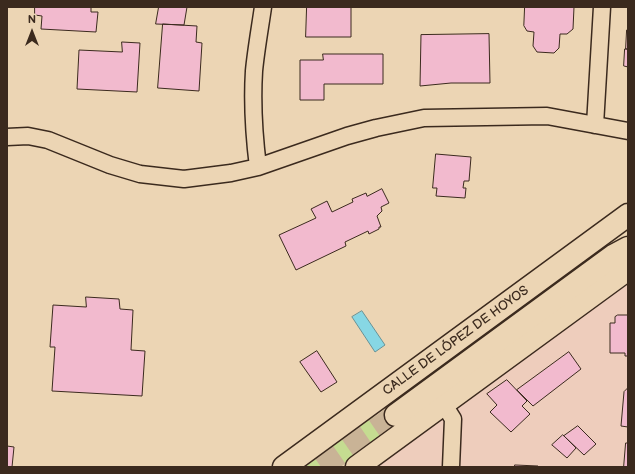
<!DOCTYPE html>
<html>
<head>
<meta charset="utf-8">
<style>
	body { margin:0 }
	#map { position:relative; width:635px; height:474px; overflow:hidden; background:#ecd5b4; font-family:"Balsamiq Sans",sans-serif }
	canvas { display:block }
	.frame { position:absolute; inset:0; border:8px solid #3b2a1e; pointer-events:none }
	.north { position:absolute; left:12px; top:12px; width:40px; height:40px; -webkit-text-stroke:3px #ecd5b4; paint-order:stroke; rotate:0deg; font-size:11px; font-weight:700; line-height:16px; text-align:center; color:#3b2a1e }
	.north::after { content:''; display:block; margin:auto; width:14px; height:18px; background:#3b2a1e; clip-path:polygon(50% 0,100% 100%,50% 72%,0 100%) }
</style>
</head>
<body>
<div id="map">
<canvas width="635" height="474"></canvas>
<div class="frame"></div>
<div class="north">N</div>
</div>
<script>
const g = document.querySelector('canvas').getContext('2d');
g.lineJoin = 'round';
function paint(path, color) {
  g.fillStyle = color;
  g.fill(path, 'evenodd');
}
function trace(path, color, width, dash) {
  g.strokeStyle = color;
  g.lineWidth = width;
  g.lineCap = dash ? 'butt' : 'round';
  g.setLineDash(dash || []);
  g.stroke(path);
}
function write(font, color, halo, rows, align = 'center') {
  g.font = font + ' "Balsamiq Sans",sans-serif';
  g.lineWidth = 3;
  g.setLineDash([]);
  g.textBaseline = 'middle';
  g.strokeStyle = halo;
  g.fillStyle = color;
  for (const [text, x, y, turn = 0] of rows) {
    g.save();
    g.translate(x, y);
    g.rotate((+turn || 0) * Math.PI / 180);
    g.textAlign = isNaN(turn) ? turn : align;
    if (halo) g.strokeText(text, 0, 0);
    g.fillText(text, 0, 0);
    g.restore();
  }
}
paint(new Path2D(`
	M628 275V467H367Z`), '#eecdbc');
paint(new Path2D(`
	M373 417 386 433 340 467H305Z`), '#c5dc91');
const water = new Path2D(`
	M362 311 385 345 375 352 352 317Z`);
paint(water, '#87d7e4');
trace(water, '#699295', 1);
const building = new Path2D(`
	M35 7H91V12H98L96 32 41 29 42 16 35 15Z
	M159 7H187L184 25 156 24Z
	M307 7H351V37H306Z
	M525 7H574L573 29 567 34H560L559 48 554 53 537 52 533 46 534 32 527 31 524 26Z
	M163 24 197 26 196 42 202 43 199 91 158 88Z
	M627 30H628V49H626Z
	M489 34 490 83H451L420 86 421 35Z
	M122 42 140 43 137 92 77 89 79 50 122 52Z
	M625 49H628V67L624 66Z
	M323 54H383V84H324V100H300V60H323Z
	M436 154 471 157 469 181H464L463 188H466L465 198 436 196 437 188H433Z
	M382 189 389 203 381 207 382 211 377 216 381 227H379V229L369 234 368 231 345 242 346 246 296 270 279 235 316 218 311 209 327 201 332 212 353 202 352 199 366 193 367 196Z
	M86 297 119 299 120 309 133 310 131 350 145 351 142 396 52 391 55 347H50L53 305 86 307Z
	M618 315H628V356H625V353H610V323H615V317Z
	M317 351 337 382 321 392 300 362Z
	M569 352 581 369 533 406 517 390Z
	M507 380 527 401 522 406 530 414 511 432 490 412 497 405 487 394Z
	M628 388V427L621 426 624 392Z
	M578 426 596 444 584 455 564 436Z
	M563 435 576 448 567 458 552 445Z
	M626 443H628V467H624Z
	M7 446 14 447 12 467H7Z
	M515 465 538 466V467H515Z`);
paint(building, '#f2bace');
trace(building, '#3b2a1e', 1);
trace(new Path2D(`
	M321 467 396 415`), '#c9b396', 22, [22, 11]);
const street = new Path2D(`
	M595 125 602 7
	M7 137 28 136 48 140 110 165 140 174 184 179 231 173 258 167 347 136 376 128 424 118 547 116 628 131
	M258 167C254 135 252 103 254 71 256 50 260 28 263 7
	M439 407 448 411 453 419 451 467`);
const secondary = new Path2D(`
	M284 467 628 215
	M357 467 628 269`);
const primary = new Path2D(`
	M396 415 613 256 628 248`);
trace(street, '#3b2a1e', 19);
trace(secondary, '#3b2a1e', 25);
trace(primary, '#3b2a1e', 25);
trace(street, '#ecd5b4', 16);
trace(secondary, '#ecd5b4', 22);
trace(primary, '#ecd5b4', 22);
write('13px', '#3b2a1e', '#ecd5b4', [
	["CALLE DE LÓPEZ DE HOYOS",456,341,-36]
]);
</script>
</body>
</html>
